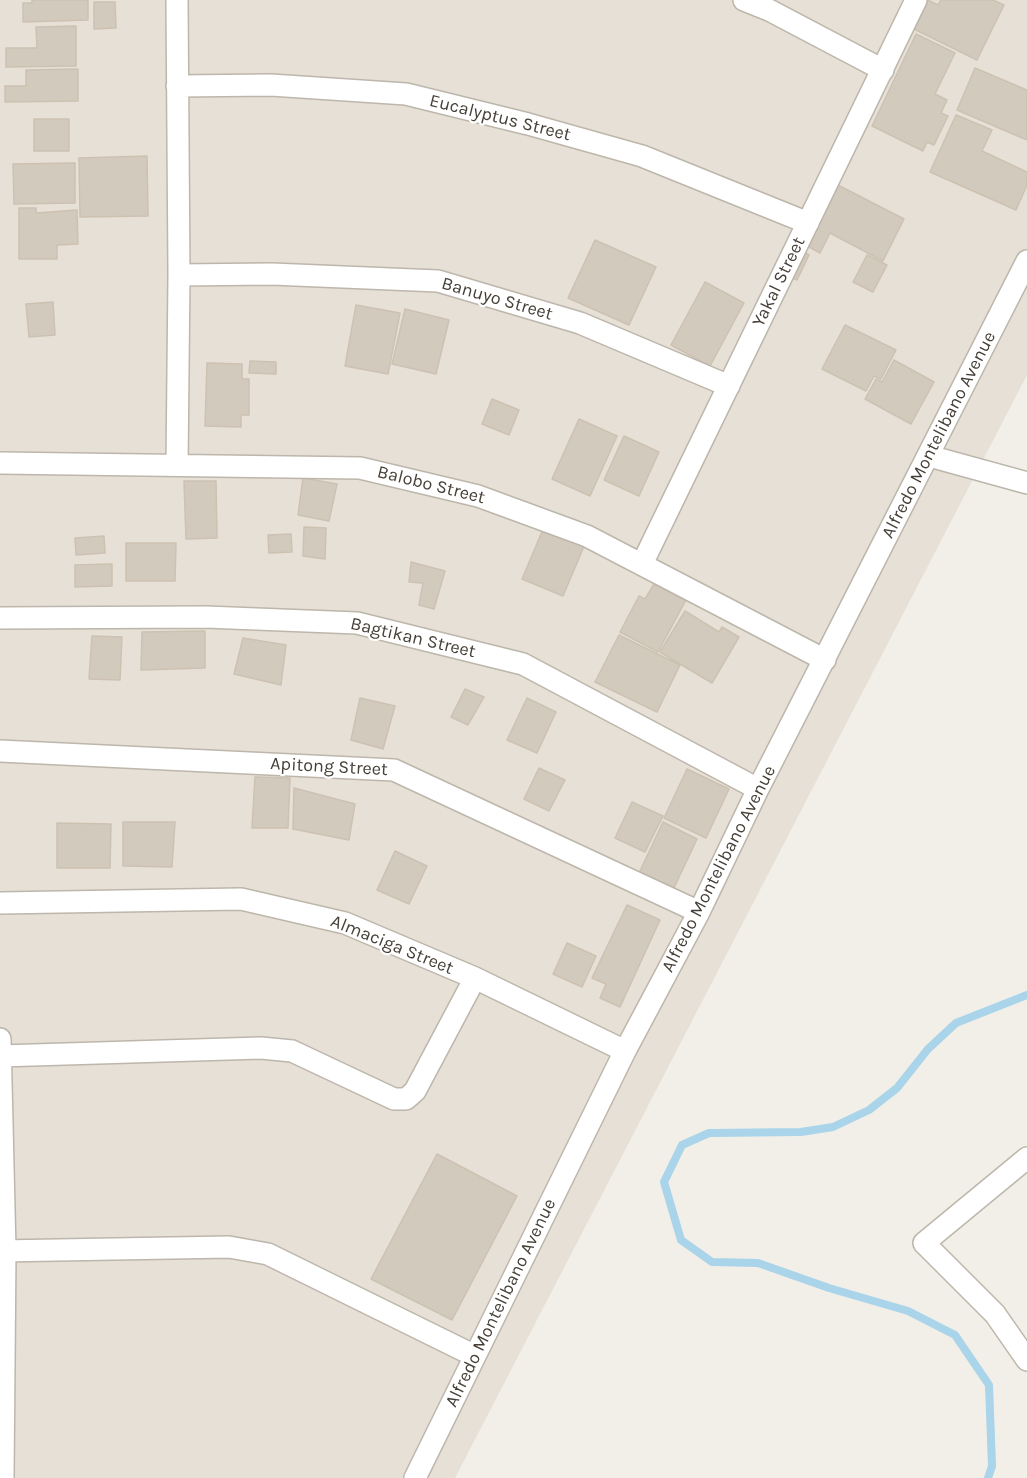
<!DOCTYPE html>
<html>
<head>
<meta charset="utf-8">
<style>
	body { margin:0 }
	canvas { display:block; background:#f2efe8 }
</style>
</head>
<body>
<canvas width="1027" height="1478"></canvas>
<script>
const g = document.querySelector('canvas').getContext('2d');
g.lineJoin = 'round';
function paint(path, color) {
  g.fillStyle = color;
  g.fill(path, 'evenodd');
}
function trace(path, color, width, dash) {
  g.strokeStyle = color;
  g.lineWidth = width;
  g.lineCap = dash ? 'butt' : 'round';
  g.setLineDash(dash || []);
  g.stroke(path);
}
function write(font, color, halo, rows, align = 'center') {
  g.font = font + ' Karla,sans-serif';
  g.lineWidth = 4.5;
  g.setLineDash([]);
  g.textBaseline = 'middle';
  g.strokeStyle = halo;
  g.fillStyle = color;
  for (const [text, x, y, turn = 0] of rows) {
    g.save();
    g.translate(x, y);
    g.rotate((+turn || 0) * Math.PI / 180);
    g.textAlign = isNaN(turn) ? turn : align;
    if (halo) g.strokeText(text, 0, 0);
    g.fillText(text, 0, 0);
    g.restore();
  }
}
paint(new Path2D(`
	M0 0H1027V375L455 1478H0Z`), '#e6e0d6');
trace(new Path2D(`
	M988 1478 992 1466 989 1385 955 1335 908 1311 829 1288 758 1263 712 1262 681 1240 664 1182 682 1145 709 1133 801 1132 833 1127 869 1110 897 1088 928 1049 956 1023 1027 995`), '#a9d4ea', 8);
const building = new Path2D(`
	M32 0H88V20L23 22V3H32Z
	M928 0 938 5 941 0H993L1004 5 977 60 914 29Z
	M94 2H115L116 28 94 29Z
	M76 26V66L6 67V48H37L36 27Z
	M916 34 955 53 935 94 947 100 941 113 948 116 934 145 927 142 923 151 872 126Z
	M975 68 1027 90V140L957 110Z
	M78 69V101L5 102V86H26V70Z
	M956 115 992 130 982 151 1027 172V185L1016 210 930 172Z
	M34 119H69V151H34Z
	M147 156 148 216 80 217 79 158Z
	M75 163V203L14 204 13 164Z
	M834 183 904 219 883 261 830 233 820 253 802 243Z
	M19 208H36V213L77 210 78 244 57 245V259H19Z
	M595 240 656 267 629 325 568 298Z
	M800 250 809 255 797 280 787 275Z
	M867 255 887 265 873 292 853 282Z
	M705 282 744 303 710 366 671 345Z
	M53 302 55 335 29 337 26 304Z
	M356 305 400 313 388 374 345 366Z
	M405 309 449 320 436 374 392 364Z
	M845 325 896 350 881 379 874 376 866 391 822 369Z
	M894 360 934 382 911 424 865 399 876 379 882 382Z
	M250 361 276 362V374L249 373Z
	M207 363 242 364V379H249V415H241V427L205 426Z
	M492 399 519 410 509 435 482 424Z
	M579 419 617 436 590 496 552 479Z
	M624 436 659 452 639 496 604 480Z
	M303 478 337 484 329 521 298 515Z
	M184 481H216L217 538 186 539Z
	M304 527 326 528 325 559 303 556Z
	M544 527 585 544 563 596 522 579Z
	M291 534 292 552 269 553 268 535Z
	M104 536 105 553 76 555 75 538Z
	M126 543H176L175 581H126Z
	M411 562 445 571 434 609 419 605 423 583 409 582Z
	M112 564V586L75 587V565Z
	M654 584 686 600 658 652 620 632 639 596 645 599Z
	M685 611 719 632 722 627 739 637 712 683 660 652Z
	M205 631V668L141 670 142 632Z
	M619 635 680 665 657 712 595 682Z
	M92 636 122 637 120 680 89 679Z
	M243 638 286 645 281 685 234 674Z
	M465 689 484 697 468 725 451 717Z
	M360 698 395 706 383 749 351 740Z
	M527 698 556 712 537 753 507 740Z
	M539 768 565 780 549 811 524 799Z
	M687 769 729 789 706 838 664 818Z
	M255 777 290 778 288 828H252Z
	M294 788 355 804 349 840 293 829Z
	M632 802 663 816 645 852 615 838Z
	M123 822H175L172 867 123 866Z
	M663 822 697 839 673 890 639 873Z
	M57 823 111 824 110 868H57Z
	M395 851 427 866 409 904 377 890Z
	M627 905 660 920 620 1007 600 998 606 984 592 978Z
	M567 943 596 956 582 987 553 974Z
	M437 1154 517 1196 452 1320 371 1279Z`);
paint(building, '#d3cabe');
trace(building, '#cdc1b2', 1.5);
const street = new Path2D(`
	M744 0 769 10 883 70
	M177 86 271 85 406 94 528 124 642 156 808 223
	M179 275 272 274 438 281 580 323 729 386
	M929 456 1027 483
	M0 463 360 468 478 496 587 536 825 660
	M177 465 179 275 177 0
	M642 564 916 0
	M0 618 206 617 357 623 523 664 758 789
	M0 751 394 770 699 912
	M0 903 241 899 345 923 475 978 625 1051
	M0 1039 5 1251 3 1478
	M0 1056 261 1048 292 1051 394 1099H406L415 1091 475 978
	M1027 1158 924 1243 995 1314 1027 1360
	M0 1251 229 1247 268 1254 475 1356
	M415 1478 625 1051 699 912 758 789 1027 261`);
trace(street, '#bdb6ab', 24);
trace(street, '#fff', 21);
write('18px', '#453f37', '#fff', [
	["Eucalyptus Street",500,118,14],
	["Yakal Street",779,282,-64],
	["Banuyo Street",497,299,16],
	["Alfredo Montelibano Avenue",939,435,-63],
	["Balobo Street",431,485,14],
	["Bagtikan Street",413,638,13],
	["Apitong Street",329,767,3],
	["Alfredo Montelibano Avenue",719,869,-63],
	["Almaciga Street",392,945,22],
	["Alfredo Montelibano Avenue",501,1303,-64]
]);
</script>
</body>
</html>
